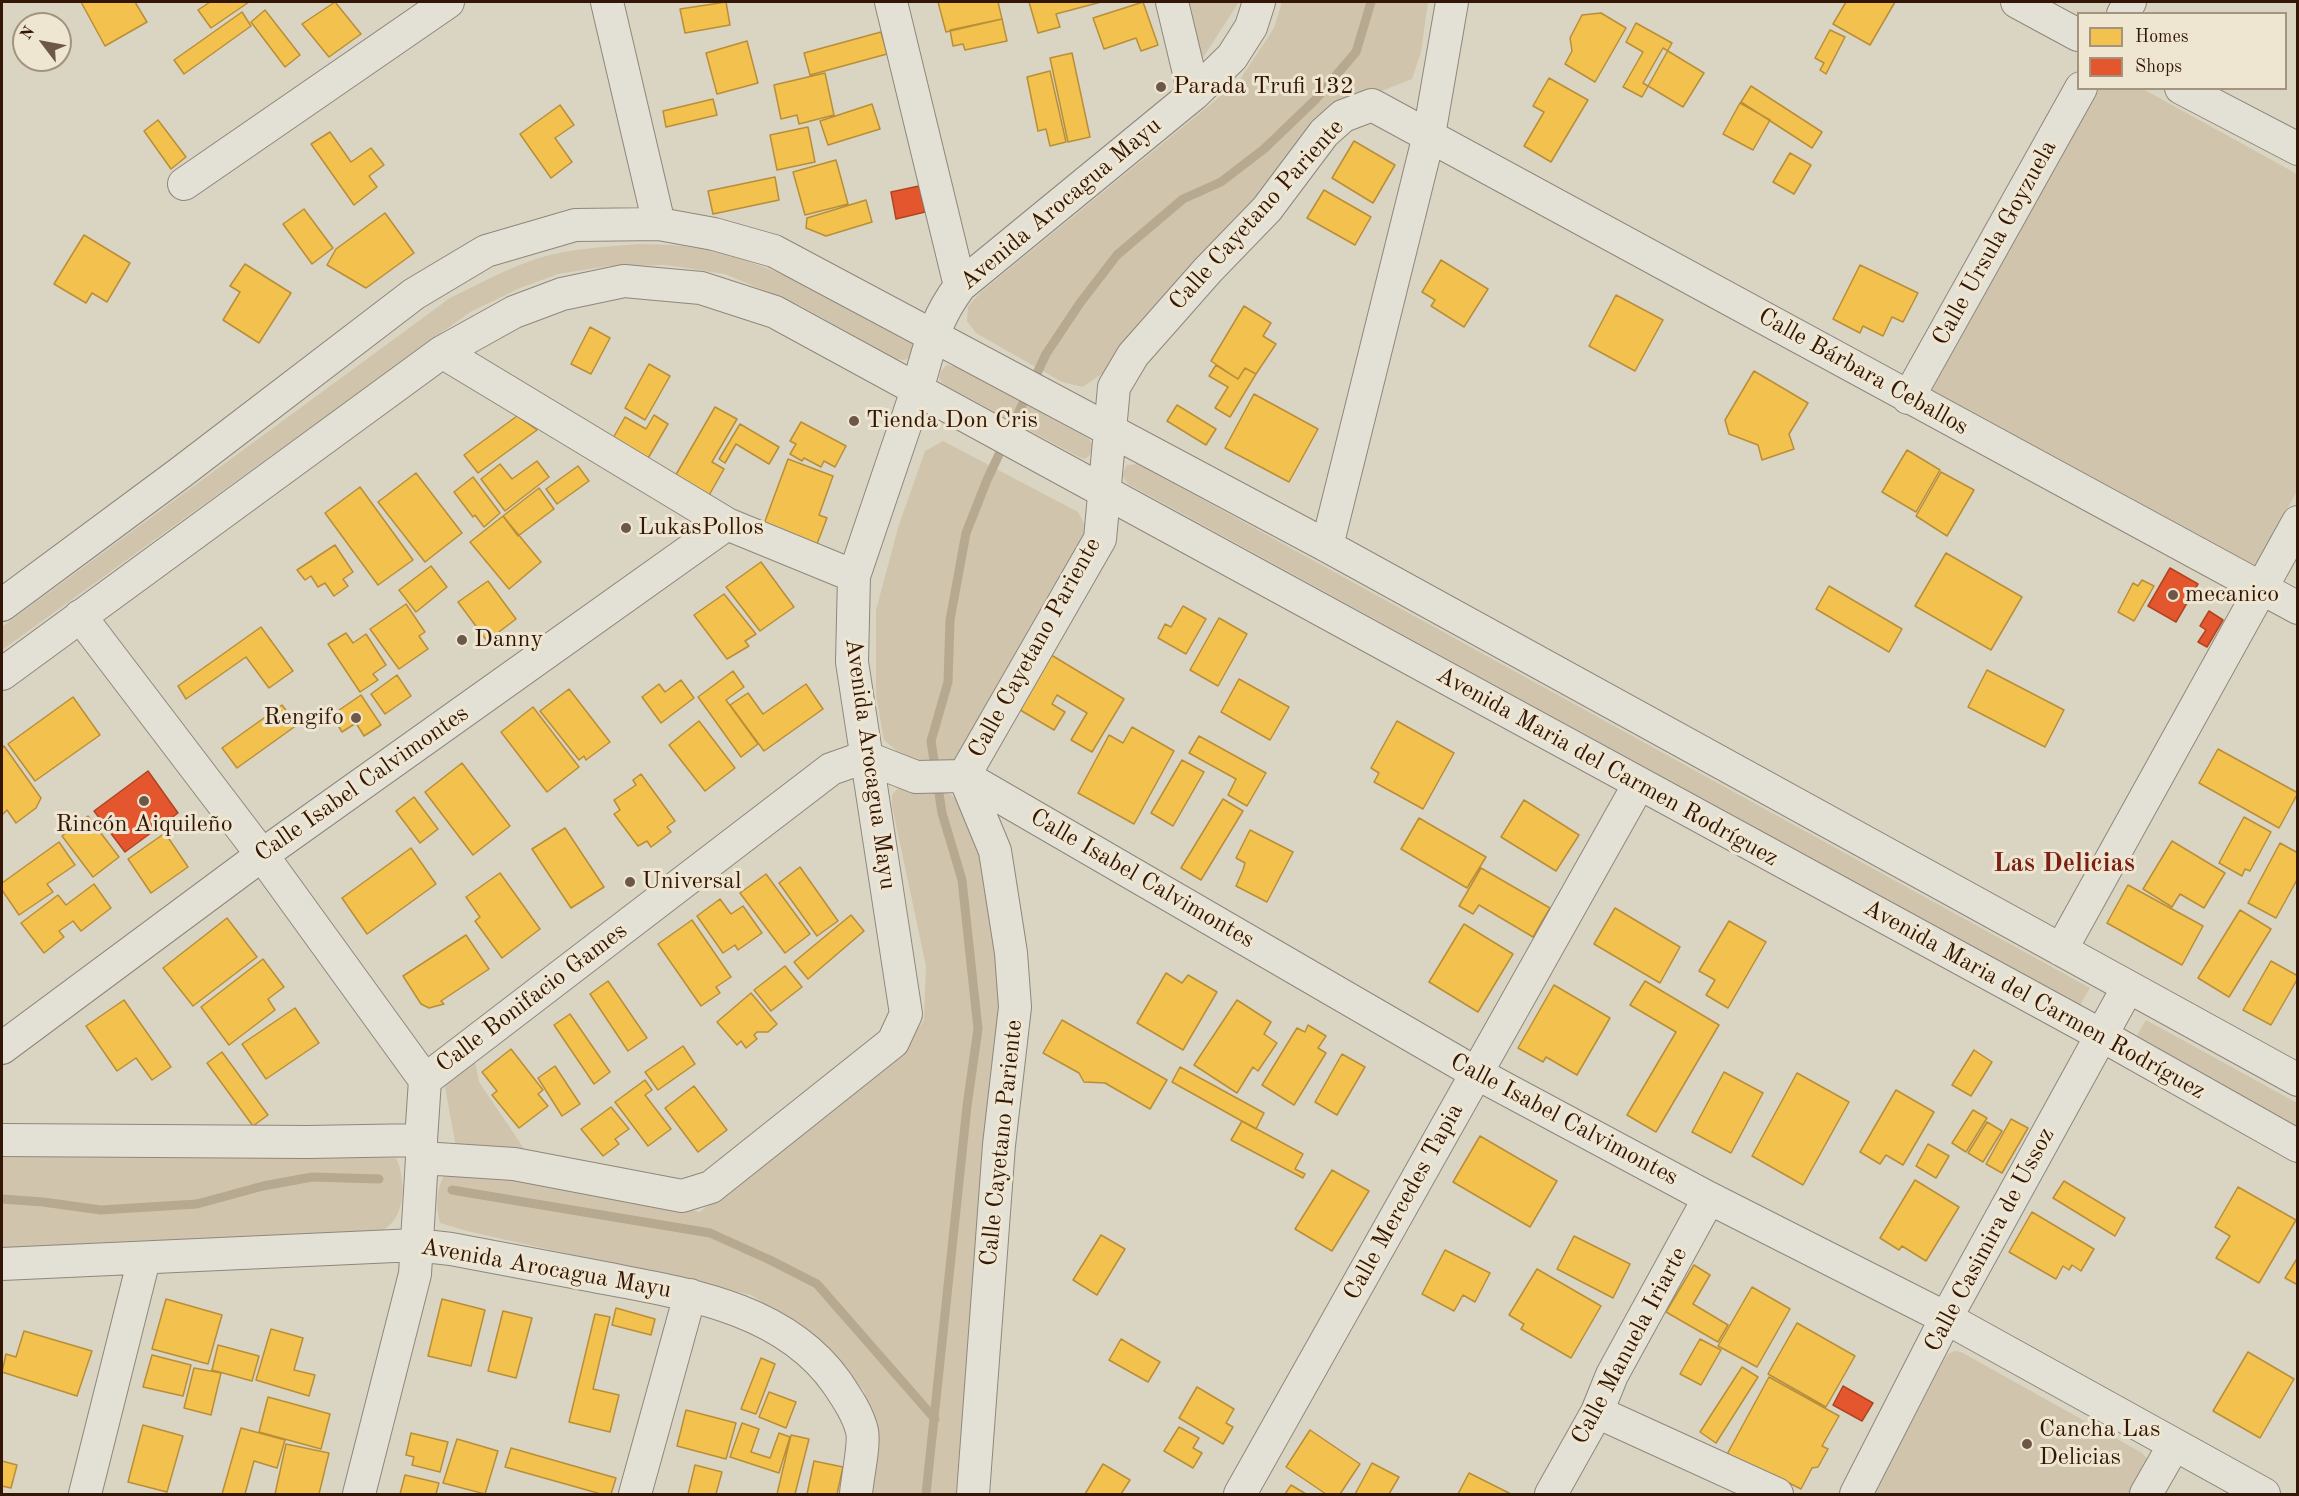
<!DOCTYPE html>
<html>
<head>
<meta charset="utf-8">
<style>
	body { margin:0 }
	#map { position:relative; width:2299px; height:1496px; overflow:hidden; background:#dad4c2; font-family:"Old Standard TT",serif }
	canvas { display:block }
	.frame { position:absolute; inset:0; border:3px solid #331605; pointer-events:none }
	.legend { position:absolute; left:2077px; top:12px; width:210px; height:78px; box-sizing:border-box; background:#eee6d1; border:2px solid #a3937f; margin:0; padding:8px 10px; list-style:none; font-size:18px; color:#331605 }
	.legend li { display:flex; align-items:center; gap:12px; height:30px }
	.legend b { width:30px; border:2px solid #a3937f }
	.north { position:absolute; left:12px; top:12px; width:60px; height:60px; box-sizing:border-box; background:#eee6d1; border:2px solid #a3937f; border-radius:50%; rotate:302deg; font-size:16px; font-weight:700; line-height:24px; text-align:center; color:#331605 }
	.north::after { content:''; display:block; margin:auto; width:21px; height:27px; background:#6d5847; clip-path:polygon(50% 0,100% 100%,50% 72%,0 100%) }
</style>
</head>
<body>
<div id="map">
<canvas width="2299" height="1496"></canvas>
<div class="frame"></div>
<ul class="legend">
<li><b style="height:16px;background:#f2c14e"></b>Homes</li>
<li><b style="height:16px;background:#e4572e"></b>Shops</li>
</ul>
<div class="north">N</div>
</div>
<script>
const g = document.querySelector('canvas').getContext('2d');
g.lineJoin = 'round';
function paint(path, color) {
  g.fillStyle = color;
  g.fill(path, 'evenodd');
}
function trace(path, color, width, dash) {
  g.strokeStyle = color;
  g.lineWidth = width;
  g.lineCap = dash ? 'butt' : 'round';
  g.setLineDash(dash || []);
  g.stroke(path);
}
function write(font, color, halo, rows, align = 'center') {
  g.font = font + ' "Old Standard TT",serif';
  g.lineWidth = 6;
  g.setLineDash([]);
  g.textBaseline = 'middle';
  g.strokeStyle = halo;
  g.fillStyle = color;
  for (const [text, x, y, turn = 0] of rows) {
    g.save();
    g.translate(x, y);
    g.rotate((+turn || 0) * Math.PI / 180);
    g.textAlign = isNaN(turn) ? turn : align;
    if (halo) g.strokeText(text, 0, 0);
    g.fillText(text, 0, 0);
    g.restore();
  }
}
paint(new Path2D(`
	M1188 2H1239L1202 59Z
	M1282 2H1428L1421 52 1412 79 1328 112 1106 371 1083 387 1062 382 976 333 967 321 968 306 981 292 1239 81 1274 28Z
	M2099 89H2143L2297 174V491L2254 570 1931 392Z
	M640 244C657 245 674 244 690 247 769 258 839 304 908 341L913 344 914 351 911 358 903 360 896 359 801 306 772 294 725 274 666 265 608 266 558 274 520 288 470 312 2 650V627L450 298C479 284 508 268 539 258 571 248 607 247 640 244Z
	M947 365 957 367 1089 439 1093 446 1090 455 1085 459 1079 457 943 384 939 378 941 371Z
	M943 441 1078 512 1089 533 958 761 912 764 884 740 876 695V610L898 528 925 451Z
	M1138 464 2090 988 2080 1005 1128 484 1122 475 1127 465Z
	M900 786 944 791 957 799 981 859 1003 992 983 1157 956 1494H869L875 1430 864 1391 811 1334 751 1295 467 1231 440 1223C435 1205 436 1188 446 1172L551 1180 700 1212 904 1050 924 1020 926 966 892 806V795Z
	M2146 1020 2297 1103V1126L2136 1037Z
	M474 1056 479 1082 527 1153 456 1147 445 1087 452 1074Z
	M2 1154 396 1158C404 1174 406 1204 394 1220 391 1225 384 1229 380 1233L2 1248Z
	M1955 1351 1961 1352 2142 1453 2148 1460 2135 1494H1874L1944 1360 1948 1354Z`), '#d0c4ac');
const homes = new Path2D(`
	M81 2H135L147 22 105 46Z
	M210 2H249L211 28 198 10Z
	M335 2 361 34 329 57 302 24Z
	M726 2 730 25 685 33 680 9Z
	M938 2H998L1002 19 946 32Z
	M1029 2H1101L1056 14 1060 27 1038 33Z
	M1143 2 1158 45 1141 51 1136 38 1104 49 1093 18Z
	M1846 2H1895L1870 45 1833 24Z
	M265 10 300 55 285 67 251 22Z
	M242 12 251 26 184 74 174 60Z
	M1601 13 1626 28 1595 82 1565 64 1572 51 1570 38 1582 15Z
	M1002 19 1007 41 965 50 963 44 953 46 950 30Z
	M1636 23 1672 43 1642 97 1623 87 1643 52 1626 42Z
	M1830 30 1845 37 1826 74 1820 70 1824 63 1815 58Z
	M881 32 887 54 810 75 804 53Z
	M747 41 758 83 717 94 706 53Z
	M1663 48 1704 73 1683 107 1643 83Z
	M1072 53 1090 137 1068 142 1050 58Z
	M1050 71 1066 142 1050 146 1046 129 1038 131 1027 77Z
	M825 73 834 115 799 124 797 115 781 119 774 85Z
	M1549 78 1588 100 1551 162 1524 146 1544 112 1533 106Z
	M1751 86 1822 132 1812 148 1741 102Z
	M713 99 717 115 666 127 663 111Z
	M1740 103 1770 120 1753 150 1723 134Z
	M872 104 880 129 828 145 820 121Z
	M560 105 574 125 555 138 572 162 551 178 520 134Z
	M158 120 186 157 171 169 144 131Z
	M808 127 815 162 777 170 770 135Z
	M330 132 351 162 371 148 384 165 369 176 377 187 354 205 311 144Z
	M1354 141 1395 165 1373 203 1332 178Z
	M1790 153 1811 165 1794 194 1773 182Z
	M836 160 848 204 805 215 793 172Z
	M775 177 779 200 713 214 708 191Z
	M1324 190 1371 217 1355 245 1307 218Z
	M866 200 872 222 826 236 806 228 807 218Z
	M304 209 333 248 312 264 283 224Z
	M385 213 414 253 366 288 327 265 336 249Z
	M84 235 130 263 107 302 92 293 86 303 54 284Z
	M1441 260 1488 289 1464 327 1431 306 1435 300 1422 292Z
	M245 264 291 293 259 343 223 320 240 292 230 286Z
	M1860 265 1918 293 1903 322 1892 317 1883 336 1863 326 1860 333 1833 319Z
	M1616 295 1663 320 1635 371 1589 346Z
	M1244 306 1271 323 1263 336 1276 344 1256 374 1245 368 1238 379 1211 361Z
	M590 327 610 338 591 374 571 364Z
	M649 364 670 376 645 420 625 408Z
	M1216 365 1238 379 1245 368 1256 374 1230 417 1215 408 1228 387 1209 376Z
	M1754 371 1808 403 1789 434 1794 449 1762 460 1758 445 1729 434 1725 420Z
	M1254 394 1318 429 1289 482 1225 448Z
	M1177 405 1216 429 1206 445 1167 421Z
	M715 407 737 419 712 462 724 469 708 497 674 478Z
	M654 415 668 424 647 460 612 440 625 417 646 429Z
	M517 416 537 430 478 473 464 455Z
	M801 422 846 446 835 467 824 461 821 467 804 458 802 461 790 454 796 444 790 441Z
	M740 424 779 447 769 464 736 444 725 463 719 459Z
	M1907 450 1940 470 1916 512 1882 492Z
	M788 459 833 476 819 515 827 518 817 544 764 524Z
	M537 461 549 477 505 511 481 479 500 464 512 479Z
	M578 466 589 481 557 504 546 489Z
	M1941 472 1974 490 1947 536 1916 516Z
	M416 473 462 533 425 562 378 502Z
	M473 477 500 513 484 527 475 515 473 517 454 492Z
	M360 487 413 560 378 585 325 513Z
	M539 488 554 509 518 536 503 516Z
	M503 516 541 562 509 589 470 542Z
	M335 545 353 572 343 579 348 586 334 596 325 583 318 587 311 576 305 580 297 570Z
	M1946 553 2022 597 1991 650 1915 606Z
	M761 562 794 607 760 631 726 587Z
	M431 566 447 587 416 612 399 590Z
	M2142 580 2154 586 2134 621 2118 612 2133 583 2138 586Z
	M488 581 516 619 487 641 458 602Z
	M1829 586 1902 629 1889 652 1816 609Z
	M724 594 756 634 745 641 749 646 727 659 694 615Z
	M406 604 425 632 419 636 428 649 399 669 370 629Z
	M1183 606 1206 619 1186 654 1158 638 1165 624 1171 627Z
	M1219 618 1247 634 1218 686 1190 670Z
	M261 627 293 671 269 688 246 657 186 699 178 686Z
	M346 633 353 643 366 634 386 665 373 674 378 680 360 692 328 644Z
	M1048 653 1124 699 1092 752 1071 740 1087 713 1057 695 1052 704 1065 712 1054 730 1015 707Z
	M1987 670 2064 710 2045 747 1968 707Z
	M733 671 744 687 726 700 758 744 741 757 698 697Z
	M397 675 411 696 385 714 371 694Z
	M1239 679 1289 707 1270 740 1221 712Z
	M681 680 694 698 661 723 642 697 659 684 665 692Z
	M806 684 823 709 764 751 730 705 748 693 763 714Z
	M569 689 610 742 586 760 584 756 579 760 540 711Z
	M361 695 381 725 364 736 356 723 342 732 332 715Z
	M73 697 100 735 35 781 8 744Z
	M282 705 297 725 237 768 222 748Z
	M533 707 579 767 547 792 501 732Z
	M699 721 735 768 705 791 669 745Z
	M1397 721 1454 753 1423 809 1374 782 1379 773 1371 768Z
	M1132 727 1174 751 1134 824 1078 793 1109 735 1123 743Z
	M1199 736 1266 773 1247 806 1228 795 1236 779 1189 753Z
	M4 746 41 798 36 808 16 823 7 810 2 815V748Z
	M2218 749 2298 793 2279 828 2199 783Z
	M1182 760 1204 772 1173 826 1151 813Z
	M462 763 510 826 473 855 425 792Z
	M641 774 675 821 667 827 671 832 651 847 647 841 638 846 614 814 620 810 614 800 636 785 633 780Z
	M414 797 438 829 420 843 396 811Z
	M1223 799 1243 811 1201 880 1181 868Z
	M1524 800 1579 835 1556 871 1501 837Z
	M88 816 119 857 93 877 62 836Z
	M2244 817 2271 832 2250 871 2245 869 2242 876 2219 863Z
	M1419 818 1486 857 1467 888 1401 849Z
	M565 828 604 887 571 908 532 849Z
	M1250 830 1293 852 1267 902 1236 886 1243 870 1245 863 1236 858Z
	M165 833 188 867 151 893 128 859Z
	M2172 841 2225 873 2204 908 2180 894 2172 907 2143 889Z
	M59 842 75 865 47 884 53 892 19 915 2 890V883Z
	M2280 843 2298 853V878L2276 918 2248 903Z
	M411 848 436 884 367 934 342 898Z
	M800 867 838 921 817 936 779 883Z
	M1481 868 1550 908 1533 937 1479 905 1473 914 1459 906Z
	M500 873 540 929 502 958 475 921 480 917 466 897Z
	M766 874 810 934 785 953 740 893Z
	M94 884 111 908 81 931 73 921 59 931 64 937 44 953 21 923 58 895 66 905Z
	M2128 885 2203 926 2182 965 2107 923Z
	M720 899 731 914 743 906 762 933 738 950 735 945 723 953 697 916Z
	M1615 908 1680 947 1660 983 1594 944Z
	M2240 910 2271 929 2229 997 2198 978Z
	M851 915 864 931 808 979 794 962Z
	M227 918 257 957 193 1006 163 968Z
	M692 920 731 977 716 987 720 993 701 1006 658 944Z
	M1729 921 1766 942 1728 1008 1706 995 1715 980 1699 971Z
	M1464 924 1513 954 1478 1012 1429 982Z
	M466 935 489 969 441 1001 444 1004 429 1008 421 1004 403 976Z
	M263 959 284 987 268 999 275 1010 229 1045 201 1007Z
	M2271 961 2298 976V978L2271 1025 2243 1010Z
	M785 966 802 987 771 1011 754 990Z
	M1166 973 1182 983 1188 975 1217 992 1183 1050 1137 1023Z
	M608 981 647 1038 628 1051 590 994Z
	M1645 981 1719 1025 1656 1132 1627 1115 1676 1032 1630 1005Z
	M1554 985 1610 1018 1577 1075 1546 1057 1543 1062 1518 1048Z
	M751 993 777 1024 768 1032H757L754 1035 757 1039 746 1048 741 1041 737 1045 717 1022Z
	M124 1000 171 1067 152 1080 136 1058 117 1071 86 1026Z
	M1237 1000 1271 1022 1264 1034 1277 1043 1258 1071 1253 1067 1237 1093 1194 1065Z
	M295 1008 319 1043 266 1079 242 1044Z
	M570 1014 610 1072 594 1084 554 1025Z
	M1062 1020 1167 1080 1150 1109 1105 1083 1084 1082 1079 1073 1043 1053Z
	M1308 1025 1326 1036 1318 1048 1326 1053 1294 1105 1262 1085 1297 1028 1305 1032Z
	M683 1046 695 1064 658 1090 645 1072Z
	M511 1049 543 1090 538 1094 548 1106 519 1128 492 1095 497 1091 482 1072Z
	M1974 1050 1992 1062 1971 1096 1952 1085Z
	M222 1052 268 1115 253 1126 207 1063Z
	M1342 1054 1365 1067 1337 1115 1315 1102Z
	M555 1066 580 1104 562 1116 538 1078Z
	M1180 1067 1264 1113 1256 1129 1172 1082Z
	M1724 1072 1763 1093 1731 1153 1692 1132Z
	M1797 1073 1849 1102 1803 1185 1752 1156Z
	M645 1080 652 1090 645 1095 671 1129 648 1146 615 1102Z
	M694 1086 727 1130 698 1152 665 1108Z
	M1896 1090 1934 1112 1903 1165 1886 1155 1880 1164 1860 1152Z
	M611 1107 629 1129 615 1139 619 1144 603 1156 581 1129Z
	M1973 1110 1987 1118 1966 1152 1952 1143Z
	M2011 1119 2028 1128 2002 1173 1986 1164Z
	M1242 1121 1303 1154 1295 1169 1305 1174 1303 1178 1231 1140Z
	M1987 1122 2002 1131 1983 1162 1968 1153Z
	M1480 1136 1557 1181 1530 1227 1453 1182Z
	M1928 1144 1949 1156 1936 1178 1916 1166Z
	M1332 1170 1369 1191 1332 1251 1295 1229Z
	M1915 1180 1959 1207 1926 1261 1902 1246 1899 1250 1880 1238Z
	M2064 1181 2125 1218 2115 1236 2053 1198Z
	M2238 1187 2296 1220 2259 1283 2216 1258 2230 1236 2215 1227Z
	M2032 1212 2094 1249 2081 1271 2072 1265 2069 1270 2063 1266 2056 1279 2009 1252Z
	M1101 1235 1125 1249 1097 1295 1073 1280Z
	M1574 1236 1630 1264 1613 1298 1557 1269Z
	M1445 1250 1490 1273 1475 1302 1463 1295 1454 1311 1422 1294Z
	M2298 1257V1285L2285 1278Z
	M1694 1265 1710 1275 1693 1304 1728 1325 1718 1342 1666 1312Z
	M1537 1269 1601 1306 1571 1358 1521 1329 1524 1324 1509 1315Z
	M1752 1287 1790 1309 1757 1367 1718 1346Z
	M166 1299 222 1315 208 1364 152 1349Z
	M442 1299 485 1310 471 1366 428 1356Z
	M616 1308 655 1319 651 1335 612 1325Z
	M503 1311 532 1318 516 1378 488 1371Z
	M595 1314 610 1317 593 1389 619 1395 610 1432 569 1422Z
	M1797 1323 1855 1356 1826 1407 1768 1374Z
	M271 1329 303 1338 294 1370 315 1375 309 1396 256 1380Z
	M24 1331 92 1351 77 1396 2 1372 6 1354 16 1357Z
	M1121 1339 1160 1362 1148 1382 1109 1360Z
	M1700 1339 1721 1350 1701 1385 1680 1374Z
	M218 1345 259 1356 252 1381 212 1370Z
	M2248 1352 2294 1379 2260 1438 2213 1411Z
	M152 1355 191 1365 183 1396 143 1387Z
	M761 1358 775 1364 756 1414 741 1409Z
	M1742 1367 1758 1377 1716 1443 1700 1432Z
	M194 1368 221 1373 211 1415 184 1408Z
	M1769 1377 1839 1416 1822 1446 1828 1449 1818 1467 1812 1468 1801 1489 1789 1483 1785 1491 1725 1458Z
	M1197 1387 1234 1409 1226 1423 1233 1427 1223 1444 1179 1418Z
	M769 1392 796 1402 786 1428 759 1417Z
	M268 1397 330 1414 321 1449 259 1432Z
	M686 1410 736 1423 726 1459 677 1446Z
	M742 1423 759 1429 751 1452 770 1458 779 1433 790 1437 779 1473 730 1457Z
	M143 1425 183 1436 167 1492 128 1482Z
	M1179 1427 1199 1438 1193 1448 1202 1453 1193 1468 1164 1451Z
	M241 1428 285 1440 277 1468 254 1461 245 1494H222Z
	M1310 1430 1360 1464 1340 1494H1326L1286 1467Z
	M411 1433 448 1442 440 1472 412 1465 414 1457 406 1455Z
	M791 1435 809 1439 795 1494H777Z
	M457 1439 498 1451 485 1494 443 1483Z
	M286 1444 329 1453 319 1494H275Z
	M511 1448 616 1478 611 1494H601L505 1467Z
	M2 1461 17 1465 11 1488 2 1486Z
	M814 1461 843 1467 837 1494H807Z
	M1372 1463 1399 1477 1389 1494H1355Z
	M1103 1464 1130 1480 1121 1494H1085Z
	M695 1465 722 1472 716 1494H688Z
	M1469 1473 1511 1494H1458Z
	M405 1475 439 1483 436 1494H400Z
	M1291 1485 1306 1494H1285Z`);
paint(homes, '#f2c14e');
trace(homes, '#b98e38', 1.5);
const shops = new Path2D(`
	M919 186 925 212 896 219 891 192Z
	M2170 568 2198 584 2176 622 2148 606Z
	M2209 611 2223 620 2207 647 2198 642 2206 630 2200 626Z
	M148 771 178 813 125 852 94 811Z
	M1843 1386 1873 1403 1862 1421 1833 1405Z`);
paint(shops, '#e4572e');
trace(shops, '#af4422', 1.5);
trace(new Path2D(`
	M452 1190 710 1233 770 1260 817 1284 935 1419
	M2 1199 43 1202 101 1210 197 1204 263 1186 312 1177 379 1179
	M926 1494 967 1106 978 1029 962 880 942 813 931 741 948 682 950 620 966 533 987 480 1046 354 1080 303 1117 255 1183 199 1221 182 1264 149 1315 100 1356 52 1371 2`), '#b7a990', 9);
const minor = new Path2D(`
	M607 2 659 224
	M891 2 960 286
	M1172 2 1194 94
	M2017 2 2078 35
	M2123 14 2130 2
	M2181 88 2298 149
	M184 184 448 2
	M442 352 727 524 854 576
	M1908 398 2081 88
	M1327 546 1429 135 1452 2
	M2 605 180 473 414 294 486 251 575 225 659 224 714 234 774 251 1327 546 2298 1080
	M80 616 262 855 425 1080
	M2 674 442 352 514 312 562 294 624 281 701 288 775 312 2101 1035 2298 1146
	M865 757 916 777 964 776 1476 1073 1709 1198 1946 1318 2264 1494
	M964 776 1100 539 1114 387 1133 355 1208 270 1267 209 1324 133 1343 116 1372 105 2298 608
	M964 776 995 851 1011 953 1015 1007 999 1145 973 1494
	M2061 950 2298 522
	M2 1048 262 855 727 524
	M2 1140 307 1142 421 1140
	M422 1158 514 1164 682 1196 711 1187 893 1042 906 1014 852 662 854 576C874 516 895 456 915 396 929 353 931 325 960 286L1194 94 1232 57 1251 27 1259 2
	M2 1264 416 1245 451 1249C499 1258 547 1267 594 1276 680 1293 782 1305 837 1383 847 1398 858 1414 862 1431 865 1444 857 1479 856 1494
	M1597 1412 1777 1494
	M85 1494 144 1259
	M359 1494 415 1274 422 1158 421 1140 425 1080 831 769 865 757
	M635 1494 690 1295
	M1240 1494 1639 784
	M1551 1494 1597 1412 1612 1375 1709 1198
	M1856 1494 1946 1318 2128 987
	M2146 1494 2174 1445`);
trace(minor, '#8f877b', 34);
trace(minor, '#e3e0d6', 32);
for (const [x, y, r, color] of [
	[1161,87,6,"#6d5847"],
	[854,421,6,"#6d5847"],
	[626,528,6,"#6d5847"],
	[2173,595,6,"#6d5847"],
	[462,640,6,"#6d5847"],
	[356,718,6,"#6d5847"],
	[144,801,6,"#6d5847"],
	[630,882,6,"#6d5847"],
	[2027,1444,6,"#6d5847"]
]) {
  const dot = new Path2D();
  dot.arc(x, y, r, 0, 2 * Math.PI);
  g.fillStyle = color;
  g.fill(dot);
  trace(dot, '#eee6d1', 2);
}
write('24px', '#331605', '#eee6d1', [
	["Parada Trufi 132",1173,87],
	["Tienda Don Cris",866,421],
	["LukasPollos",638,528],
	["mecanico",2185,595],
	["Danny",474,640],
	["Rengifo",344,718,"right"],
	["Rincón Aiquileño",144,825,"center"],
	["Universal",642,882],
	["Cancha Las",2039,1430],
	["Delicias",2039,1458]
], 'left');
write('24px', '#331605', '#eee6d1', [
	["Avenida Arocagua Mayu",1061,204,-40],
	["Calle Cayetano Pariente",1257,215,-48],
	["Calle Ursula Goyzuela",1995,243,-61],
	["Calle Bárbara Ceballos",1863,372,29],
	["Calle Cayetano Pariente",1035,648,-61],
	["Avenida Arocagua Mayu",870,764,82],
	["Avenida Maria del Carmen Rodríguez",1607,767,29],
	["Calle Isabel Calvimontes",362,784,-35],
	["Calle Isabel Calvimontes",1142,879,30],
	["Calle Bonifacio Games",532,998,-37],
	["Avenida Maria del Carmen Rodríguez",2034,1000,29],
	["Calle Isabel Calvimontes",1564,1120,28],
	["Calle Cayetano Pariente",1002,1143,-84],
	["Calle Mercedes Tapia",1404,1202,-61],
	["Calle Casimira de Ussoz",1990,1240,-62],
	["Avenida Arocagua Mayu",546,1269,10],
	["Calle Manuela Iriarte",1630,1346,-62]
]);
write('bold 26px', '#7a1f14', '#eee6d1', [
	["Las Delicias",2064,864]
]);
</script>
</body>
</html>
